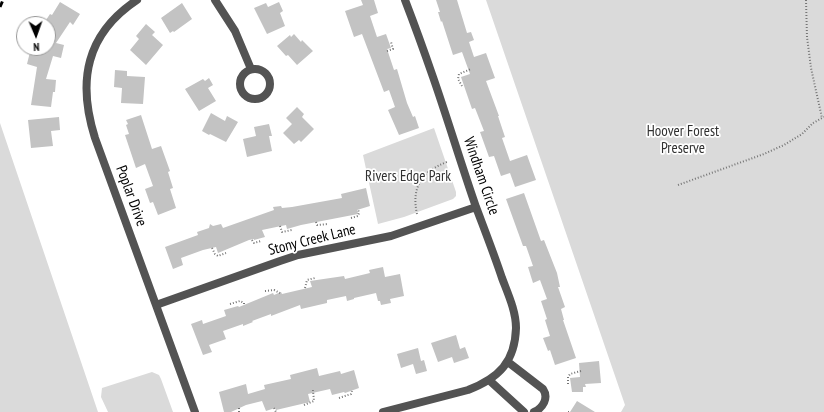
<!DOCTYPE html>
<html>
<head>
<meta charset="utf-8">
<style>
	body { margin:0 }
	#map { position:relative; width:824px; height:412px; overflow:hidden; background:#fff; font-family:"PT Sans Narrow",sans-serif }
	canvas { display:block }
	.north { position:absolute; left:16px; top:16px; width:40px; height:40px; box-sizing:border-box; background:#fff; border:1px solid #999; border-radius:50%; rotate:178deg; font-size:11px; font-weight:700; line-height:16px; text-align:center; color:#000 }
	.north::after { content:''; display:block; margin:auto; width:14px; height:18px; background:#000; clip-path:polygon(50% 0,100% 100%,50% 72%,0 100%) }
</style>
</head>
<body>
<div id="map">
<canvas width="824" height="412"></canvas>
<div class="north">N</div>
</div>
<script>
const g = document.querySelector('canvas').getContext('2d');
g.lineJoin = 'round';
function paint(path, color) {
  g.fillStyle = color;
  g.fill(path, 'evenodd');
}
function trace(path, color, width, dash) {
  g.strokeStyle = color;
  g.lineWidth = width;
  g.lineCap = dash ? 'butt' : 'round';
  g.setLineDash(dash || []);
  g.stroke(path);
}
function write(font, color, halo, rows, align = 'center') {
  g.font = font + ' "PT Sans Narrow",sans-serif';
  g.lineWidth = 3.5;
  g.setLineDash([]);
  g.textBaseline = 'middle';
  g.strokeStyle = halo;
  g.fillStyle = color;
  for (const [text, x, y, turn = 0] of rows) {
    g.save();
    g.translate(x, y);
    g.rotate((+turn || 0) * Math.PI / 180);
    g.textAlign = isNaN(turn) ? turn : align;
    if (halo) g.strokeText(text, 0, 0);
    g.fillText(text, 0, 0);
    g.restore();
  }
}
paint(new Path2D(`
	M486 0H824V412H621L625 405Z
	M0 123 98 412H0Z
	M434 128 456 192V196L453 199 404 217 378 224 363 155Z
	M152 372 159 375 161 379 173 412H108L101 397 102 388Z`), '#dadada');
paint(new Path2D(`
	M361 0H374L378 13 370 16 377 37 386 34 391 48 387 49 394 70 397 69 407 103 413 117 415 116 419 128 399 135 388 110 395 107 389 90 384 92 362 34 354 37 345 11 363 5Z
	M436 0H457L467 33 471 32 474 40 469 42 474 57 486 53 495 78 486 81 499 116H498L505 137 502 138 510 161 527 155 536 180 515 187 510 173 501 176 494 156 489 157 480 132 484 131 475 108 472 109 461 77 470 74 462 52 453 55 442 21 441 22 438 12H440Z
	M60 2 80 14 73 25 70 22 56 43 64 45 61 58 53 56 46 79 56 80 55 92H53L51 107 31 105 37 67 27 64 31 48H48V42L51 43 55 31 48 26V24L44 23 50 14 52 15Z
	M279 2 283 11 280 13 285 26 267 34 254 8 266 3 268 7Z
	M182 3 192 19 174 32 173 31 170 33 161 18Z
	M146 24 155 32 152 35 163 45 146 65 130 50 139 39 136 36Z
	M294 34 301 42 302 40 313 51 297 65 288 55 286 56 277 46 290 35 291 37Z
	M115 70 127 71V76L145 77 143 104 121 103 122 88 114 87Z
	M209 78 213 85 208 88 216 101 199 111 185 89 203 79 205 81Z
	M297 107 304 114 302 117 314 129 301 142 299 140 294 144 283 133 292 124 286 118Z
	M211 113 225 121 227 116 238 122 226 142 210 134 209 135 202 131Z
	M141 115 152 149 161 146 170 171 168 172 173 188 170 189 176 208 158 215 153 202 150 203 145 189 153 186 145 164 136 168 125 135 129 134 126 125 128 124 126 120Z
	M59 117 60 130 51 131 53 146 31 148 28 120Z
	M269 124 272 136H269L272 151 247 157 243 139 256 136 254 127Z
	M366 188 370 206 357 210 358 214 301 225 287 229 286 225 262 230 265 237 254 240V239L249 240 218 253 216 247 203 250 181 258 183 265 173 269 165 247 198 235 197 232 209 228 210 224 213 226 221 224 223 228 274 210 273 207 281 206 282 208 292 207 342 198 341 194Z
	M524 193 541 241 544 240 557 273 560 287H558L565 307 561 309 564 320H563L576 358 555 365 550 350 548 351 543 338 550 336 545 320 547 319 541 301 547 299 540 280 533 283 528 267 533 266 526 246H523L506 199Z
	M383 267 385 277 400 274 404 296 390 299 391 303 381 305 380 301H378L376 293 354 298V299L347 301 346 296 327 300V303L301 309 300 305 271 316V314L252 321 253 322 243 326V324L223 331 226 339 209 345 212 352 203 355 191 324 202 320 203 324 226 316 224 310 238 306 239 307 273 293 274 295 281 292 282 294 312 287 310 281 344 276 345 279 370 273 369 270Z
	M456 335 460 349 465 347 469 358 454 363 452 357 438 362 431 343Z
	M418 348 421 361 424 360 427 371 416 374 413 364 401 368 397 354Z
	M599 361 601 383 585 384 586 387H583V392H572L570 378 580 377 579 363Z
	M317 368 319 376 340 371 341 374 354 370 359 388 345 393 344 392 332 395 330 389 308 394 310 402 276 410 275 408 266 411 262 401 246 405 231 412H224L219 392 246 384 248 394 265 389 264 385 291 379 290 375Z
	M577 401 595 412H570Z`), '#c3c3c3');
trace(new Path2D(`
	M806 0 807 37 811 68 822 118
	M387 51 393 49 391 42
	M462 86 458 79 459 74 471 69
	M678 185 764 154 784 145 802 134 813 123 824 117
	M417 214C411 187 422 171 447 162
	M351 218 358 216 359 213 358 209
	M316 222 317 225 328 224
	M280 226 282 232 292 230
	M252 240 254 243 261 241
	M212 248 215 254 218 256 226 253
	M305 288 307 280 315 278
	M265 291 274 290 280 293
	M230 304 240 301 244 303V305
	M568 384V377L570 374 581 371
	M339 398 351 394 352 391
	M304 405 314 401 313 390
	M274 408 276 412
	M239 412V408
	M568 412H570`), '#757575', 2, [1, 2]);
trace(new Path2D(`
	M137 0C86 34 77 81 95 138L195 412
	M215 0 235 31 251 69
	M240 84a15 15 0 1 1 30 0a15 15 0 1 1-30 0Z
	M156 305 280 261 298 255 391 236 476 207
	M508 362 543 389C549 398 543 408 534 412
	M489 380 524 412
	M383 412 468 390C499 378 515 362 516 328 516 311 508 294 502 278 494 254 485 231 476 207 461 164 448 120 433 77 424 51 415 26 405 0`), '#535353', 8);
trace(new Path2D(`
	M0 7 3 0`), '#000', 3, [6, 2, 1, 2]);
write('15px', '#313131', '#fff', [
	["Hoover Forest",683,132],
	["Preserve",683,149],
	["Rivers Edge Park",408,177]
]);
write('15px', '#000', '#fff', [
	["Windham Circle",481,176,71],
	["Poplar Drive",131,196,70],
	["Stony Creek Lane",312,240,-14]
]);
</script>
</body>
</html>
